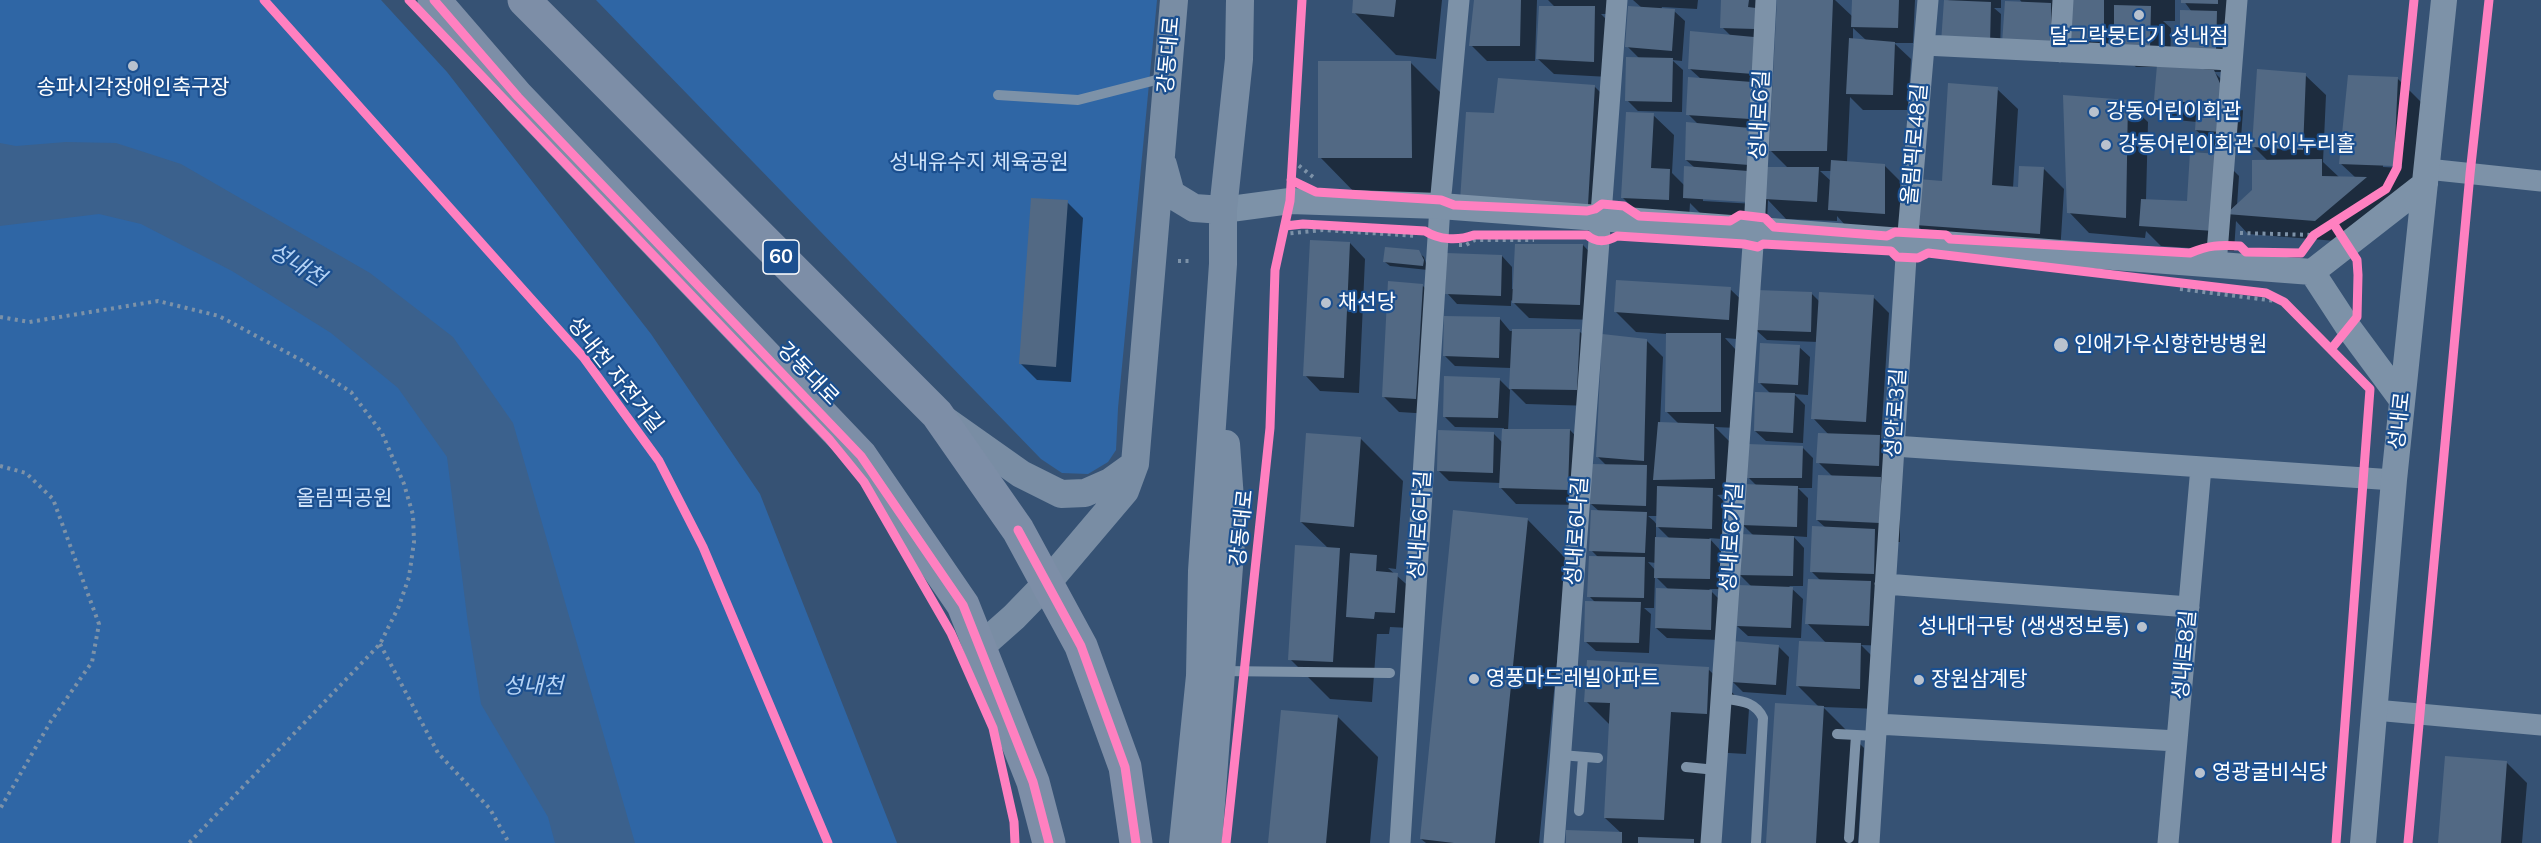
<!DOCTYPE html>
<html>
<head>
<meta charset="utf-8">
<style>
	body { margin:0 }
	canvas { display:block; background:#365274 }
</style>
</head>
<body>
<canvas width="2541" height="843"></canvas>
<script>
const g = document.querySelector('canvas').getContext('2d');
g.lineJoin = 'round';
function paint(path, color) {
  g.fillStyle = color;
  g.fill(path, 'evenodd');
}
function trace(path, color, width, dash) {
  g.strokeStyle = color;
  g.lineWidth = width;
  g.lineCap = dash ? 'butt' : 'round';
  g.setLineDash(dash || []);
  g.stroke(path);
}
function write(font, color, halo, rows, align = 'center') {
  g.font = font + ' Mulish,"Noto Sans KR",sans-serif';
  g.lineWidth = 4.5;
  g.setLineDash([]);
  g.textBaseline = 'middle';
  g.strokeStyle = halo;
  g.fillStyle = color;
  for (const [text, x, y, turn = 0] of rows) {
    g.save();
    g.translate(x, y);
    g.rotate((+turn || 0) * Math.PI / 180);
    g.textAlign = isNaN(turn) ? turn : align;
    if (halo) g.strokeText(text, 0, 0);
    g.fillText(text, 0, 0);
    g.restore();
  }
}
paint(new Path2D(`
	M0 0H381L447 72 651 334 760 494 897 843H0Z
	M596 0H1157L1118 408 1116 450 1108 462 1088 474 1062 473 1041 459Z`), '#2f66a5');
paint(new Path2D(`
	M66 142 116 143 181 164 370 273 453 337 513 423 635 843H555L548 817 481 704 468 624 447 457 398 388 331 333 232 271 141 224 99 214 0 226V143L16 146Z`), '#3b618d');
paint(new Path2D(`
	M1355 0H1442L1436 59 1396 55 1354 12Z
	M1476 0H1537L1535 61H1487L1471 45Z
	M1548 0H1613L1612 14H1601L1610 23 1609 77 1554 74 1538 59 1555 7Z
	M1633 0H1698L1697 9 1662 7 1661 10 1674 11 1685 21 1682 61 1672 60 1683 70 1682 112 1638 111 1627 100 1639 58 1627 46 1642 8Z
	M1723 0H1765L1759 175 1788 168 1771 151 1778 0H1835L1853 17V0H1915L1913 43H1894L1911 59 1908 110H1863L1850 97 1847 162 1884 165 1900 181V229L1845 225 1837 216V221L1786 219 1768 200 1767 222 1705 218 1690 203 1689 220 1643 218 1622 197 1653 115 1674 135 1672 173 1684 185 1695 168 1686 160 1699 125 1688 114 1701 79 1690 69 1731 36 1722 27ZM1853 28 1867 41 1853 40ZM1820 171H1832L1831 181ZM1703 198 1755 201V204L1703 201Z
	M1948 0H2001V8H1994L2001 14 2000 54Z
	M2020 0H2175V21H2163L2171 28 2170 68 2200 70 2192 12 2183 0H2238L2236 72H2214L2234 92 2243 111 2240 152 2217 150 2196 130 2197 122 2176 120 2155 100 2158 67H2136L2124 55 2061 56Z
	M1411 63 1451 103 1452 198H1360L1320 157Z
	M2305 75 2326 95 2323 162 2340 178H2356L2340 163 2397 78 2438 119 2434 206 2380 204 2336 241 2248 234 2236 221 2234 251 2161 246 2146 231 2145 238 2089 233 2069 212 2127 102 2148 122 2146 200 2189 203 2218 155 2239 176 2237 206 2253 191 2268 161 2253 146ZM2383 164 2402 165V168L2383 167Z
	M1595 87 1615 107 1608 225 1496 115Z
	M1997 89 2018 109 2013 188 2019 189 2044 169 2064 189 2060 254 1937 245 1917 225Z
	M1067 202 1083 218 1071 382 1037 380 1021 364Z
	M1350 243 1365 259 1359 393 1320 391 1305 375Z
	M1583 245 1598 261 1596 320 1529 318 1511 300V306L1457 304 1447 293 1502 256 1512 267V289H1514Z
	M1418 252 1424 257 1428 270 1390 266 1385 262Z
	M1422 285 1438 301 1431 414 1399 412 1383 396Z
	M1730 289 1751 309 1749 340 1725 338 1736 350 1737 428 1715 427 1729 441 1730 494 1717 495 1723 500 1722 539 1709 538 1721 551 1720 589H1709L1722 602 1721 640 1667 638 1656 628 1669 590 1655 576 1654 608H1644L1651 614 1649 653 1596 651 1585 641 1596 603 1589 596 1598 557 1591 550 1600 512 1591 504 1607 466 1597 456 1647 341 1663 357 1660 424H1679L1666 411 1667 334 1636 332 1616 312ZM1648 516H1657V525L1654 521ZM1656 525 1670 539H1656ZM1648 562 1656 563V571Z
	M1811 293 1820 302 1873 297 1889 313 1881 438 1900 457V542H1886L1889 646 1861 645 1881 665 1880 709 1823 707 1864 748 1858 843H1768L1819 707 1798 686 1827 644 1807 623 1821 581 1811 571 1826 528 1817 520 1833 477 1818 462 1829 435 1813 418 1818 342 1767 340 1756 330Z
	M1500 319 1510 331H1579L1595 346 1592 406 1526 404 1510 388 1511 368 1455 366 1445 356Z
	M1799 347 1810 357 1808 395 1794 394 1805 405 1803 443 1766 441 1755 431 1771 394 1760 383Z
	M1499 379 1510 390 1508 431 1570 430 1585 446 1583 505 1516 504 1501 488V483L1449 481 1438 470 1494 434 1503 443 1504 428 1455 427 1444 416Z
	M1360 438 1403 481 1396 569 1388 568 1413 590 1410 628 1390 627 1389 634H1377L1372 702 1330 699 1290 659 1328 548 1301 522Z
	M1803 448 1813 458 1812 488H1798L1808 498 1807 537 1793 536 1804 548 1803 586H1789L1803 599 1801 638 1748 636 1737 626 1752 587 1739 574 1754 536 1742 524 1757 486 1748 477Z
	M1527 519 1567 560 1539 843H1426L1421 839Z
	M1778 646 1789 657 1786 695 1743 692 1732 681Z
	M1708 669 1749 709 1746 754 1711 752 1705 843H1567L1621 833 1605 818 1610 725 1586 701Z
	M1338 717 1378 757 1370 843H1270Z
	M2506 762 2527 783 2522 843H2440Z`), '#0007');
paint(new Path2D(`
	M1353 0H1396L1394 17 1352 13Z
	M1474 0H1521L1520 46H1469Z
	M1721 0H1749L1748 7 1756 8 1755 29 1720 28Z
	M1777 0H1833L1827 151H1769Z
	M1852 0H1899L1898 28 1851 27Z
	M1944 0 1991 2 1990 45 1941 43Z
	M2068 0H2104V41H2067Z
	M2181 0H2218V4L2181 3Z
	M2005 1 2051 3V46L2002 44Z
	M2114 5 2151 6 2150 48 2114 47Z
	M1539 6H1595L1594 62 1536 59Z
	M1628 6 1675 9 1672 51 1625 47Z
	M2180 10 2217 11 2216 52H2180Z
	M1690 31 1754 37 1753 74 1688 69Z
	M1849 38 1895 42 1893 95 1846 94Z
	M1626 57 1673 58 1672 102 1625 101Z
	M1318 61H1411L1412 158H1318Z
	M2157 65 2214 70 2223 90 2220 132 2195 130 2197 103 2154 100Z
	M2257 69 2306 73 2303 150 2252 147Z
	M2348 75 2398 77 2394 166 2339 164Z
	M1688 77 1752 82 1750 119 1686 115Z
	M1498 78 1595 85 1588 205 1460 201 1466 112 1494 113Z
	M1948 83 1998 87 1992 185 2018 187 2019 166 2044 167 2040 234 1915 225 1918 179 1942 181Z
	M2063 95 2128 100 2126 218 2067 213Z
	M1626 112 1654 113 1651 168 1670 169 1669 200 1621 198Z
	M1686 122 1750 128 1749 165 1685 160Z
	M2190 152 2219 154 2214 231 2139 226 2141 199 2187 201Z
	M2322 159V176L2367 177 2315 221 2226 214 2252 190V160Z
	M1831 160 1885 164V214L1828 210Z
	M1684 166 1748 171 1747 202 1683 198Z
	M1765 167H1819L1817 202 1764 199Z
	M1031 198 1068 200 1056 367 1019 364Z
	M1310 240 1350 242 1344 378 1303 376Z
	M1515 244H1583L1580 305 1512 303Z
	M1385 247 1419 250 1424 260 1423 266 1383 262Z
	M1446 253 1502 255 1501 296 1445 294Z
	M1616 280 1731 287 1729 320 1614 312Z
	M1388 281 1423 284 1416 399 1382 397Z
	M1756 290 1812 292 1811 332 1755 330Z
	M1819 292 1874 295 1866 422 1811 419Z
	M1444 316 1500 317 1499 358 1443 356Z
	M1512 329H1580L1577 390 1509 389Z
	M1666 333H1721V412H1665Z
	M1602 334 1647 339 1644 461 1596 457Z
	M1760 343 1800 345 1798 385 1758 383Z
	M1444 376 1500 378 1498 418 1443 417Z
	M1755 392 1795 393 1793 433 1754 431Z
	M1658 422 1714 424 1715 479 1653 480Z
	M1502 429H1570L1568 490 1499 488Z
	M1438 430 1494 432 1493 473 1437 471Z
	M1306 433 1361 437 1354 527 1300 522Z
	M1818 433 1880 435 1879 466 1816 463Z
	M1747 444 1803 446 1802 478H1746Z
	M1591 464 1647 465 1646 506 1590 504Z
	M1818 475 1881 477 1880 523 1816 520Z
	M1742 484 1798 486 1797 527 1741 525Z
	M1657 486 1713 488 1712 529 1656 527Z
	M1453 510 1528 518 1495 843H1454L1420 839Z
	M1591 510 1647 512 1645 553 1589 551Z
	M1812 526 1875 529 1874 574 1810 572Z
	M1739 534 1794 536 1793 576 1737 575Z
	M1655 537 1711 539 1710 579 1654 578Z
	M1295 545 1340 548 1333 662 1288 660Z
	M1350 553 1377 555 1376 571 1398 573 1395 613 1375 612 1374 619 1346 617Z
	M1589 556 1645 557 1644 598 1587 597Z
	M1808 579 1871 581 1869 626 1805 624Z
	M1737 585 1793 587 1791 628 1736 626Z
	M1656 588 1712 590 1711 630 1655 628Z
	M1585 601 1641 602 1639 643 1584 642Z
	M1732 641 1779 645 1776 685 1731 682Z
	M1799 641 1861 643 1860 689 1796 686Z
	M1587 660 1709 667 1707 714 1671 712 1664 820 1604 818 1610 703 1584 702Z
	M1775 703 1824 706 1816 843H1766Z
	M1281 710 1338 715 1326 843H1268Z
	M2445 756 2507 761 2501 843H2438Z
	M1566 830 1622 832V843H1566Z
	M1638 837 1694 839V843H1638Z`), '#526984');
trace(new Path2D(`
	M1293 161 1313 177
	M2240 233 2314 235
	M1283 234 1323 230 1417 236
	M1459 245H1466L1475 240H1534
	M1178 261H1192
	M2180 289 2284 302
	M0 317 29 322 158 301 219 316 301 360 351 392 382 433 404 484 413 515 414 542 409 577 399 606 380 644 189 843
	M0 466 26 473 53 499 99 624 92 662 51 721 0 809
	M380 644 438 753 490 809 509 843`), '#7d92a8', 4, [3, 4.5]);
trace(new Path2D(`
	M998 95 1078 100 1164 78
	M1221 671 1390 673
	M1721 698C1738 701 1755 700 1763 718L1756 843
	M1837 734 1876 736
	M1561 755 1598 758
	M1686 767 1716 770
	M1579 811 1583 757
	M1849 838 1856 735`), '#7d92a8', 10);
trace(new Path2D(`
	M1924 45 2232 60
	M2060 52 2063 0
	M2427 169 2541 181
	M2216 265 2237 0
	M1894 446 2394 480
	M1885 584 2189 607
	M2375 710 2541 725
	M1877 724 2177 741
	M1400 843 1440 206 1459 0
	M1554 843 1617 0
	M1711 843 1754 231 1766 0
	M1869 843 1906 257 1928 0
	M2168 843 2201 467`), '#7d92a8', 21);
trace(new Path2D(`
	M1223 210 1290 201 1440 206 2312 272 2425 184
	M2312 272 2348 327 2402 400
	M2363 843 2394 480 2444 0`), '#7d92a8', 26);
trace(new Path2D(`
	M1163 165 1171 194 1194 208 1223 210
	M946 421 1021 474 1061 494 1085 493 1110 482 1135 464
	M979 648 1014 617 1047 583 1125 491 1135 464 1174 0
	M1183 843 1200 676 1202 571 1223 264V210L1239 59 1240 0
	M1208 843 1232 527 1226 444`), '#798da4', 28);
trace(new Path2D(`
	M434 0 518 97 861 456 963 605 1033 782 1049 843
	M524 0 937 414 1018 530 1081 646 1125 767 1136 843`), '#7d8ea7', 33);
trace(new Path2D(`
	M264 0 584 358 659 461 703 547 828 843
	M409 0 829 439 864 482 951 633 993 728 1014 822 1015 843
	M434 0 518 97 861 456 963 605 1033 782 1049 843
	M1291 180 1316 192 1441 200 1454 205 1587 211 1595 209 1602 204 1624 206 1639 216 1730 221 1740 215 1765 218 1774 227 1887 236 1895 232 1946 235 1950 239 2190 253C2209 245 2219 245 2240 246L2246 252 2301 253 2314 235 2386 189 2397 168 2414 0
	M1285 226 1303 224 1425 231C1439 240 1458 241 1474 235H1587C1596 243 1607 242 1617 236L1744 244 1758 247 1763 244 1891 251 1897 257 1918 258 1928 253 2266 293 2284 302 2370 389 2336 843
	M2332 348 2357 317 2358 275 2357 260 2333 223
	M1018 530 1081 646 1125 767 1136 843
	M1226 843 1270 428 1275 270 1290 201 1302 0
	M2408 843 2470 174 2489 0`), '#ff80c0', 9);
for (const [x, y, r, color] of [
	[2139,15,6,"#b9c2ce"],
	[133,66,6,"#b9c2ce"],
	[2094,112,6,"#b9c2ce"],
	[2106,145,6,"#b9c2ce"],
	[1326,303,6,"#b9c2ce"],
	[2061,345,8,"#b9c2ce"],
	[2142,627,6,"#b9c2ce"],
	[1474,679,6,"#b9c2ce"],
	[1919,680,6,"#b9c2ce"],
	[2200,773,6,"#b9c2ce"]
]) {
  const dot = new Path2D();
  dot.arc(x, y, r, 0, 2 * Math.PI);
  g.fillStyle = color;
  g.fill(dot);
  trace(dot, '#1b4f8f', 2);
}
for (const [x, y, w] of [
	[781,257,36]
]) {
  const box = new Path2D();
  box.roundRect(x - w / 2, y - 17, w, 34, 4.5);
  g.fillStyle = '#1b4f8f';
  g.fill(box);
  trace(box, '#fff', 1.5);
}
write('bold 20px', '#fff', null, [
	["60",781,257]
]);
write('21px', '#fff', '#1b4f8f', [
	["달그락뭉티기 성내점",2139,37,"center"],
	["송파시각장애인축구장",133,88,"center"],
	["강동어린이회관",2106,112],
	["강동어린이회관 아이누리홀",2118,145],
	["채선당",1338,303],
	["인애가우신향한방병원",2074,345],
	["성내대구탕 (생생정보통)",2130,627,"right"],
	["영풍마드레빌아파트",1486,679],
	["장원삼계탕",1931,680],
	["영광굴비식당",2212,773]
], 'left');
write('21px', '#fff', '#1b4f8f', [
	["강동대로",1169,55,-85],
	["성내로6길",1760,115,-87],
	["올림픽로48길",1915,144,-85],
	["강동대로",808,374,46],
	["성내천 자전거길",615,375,52],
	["성안로3길",1896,413,-86],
	["성내로",2400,421,-84],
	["성내로6다길",1420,525,-86],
	["강동대로",1242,528,-84],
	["성내로6나길",1577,531,-86],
	["성내로6가길",1732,537,-86],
	["성내로8길",2185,655,-85]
]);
write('21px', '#cfe3fa', '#1b4f8f', [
	["성내유수지 체육공원",979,163],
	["올림픽공원",344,499]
]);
write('italic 22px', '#b5d3f5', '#1b4f8f', [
	["성내천",297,265,31],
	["성내천",533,686]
]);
</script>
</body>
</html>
